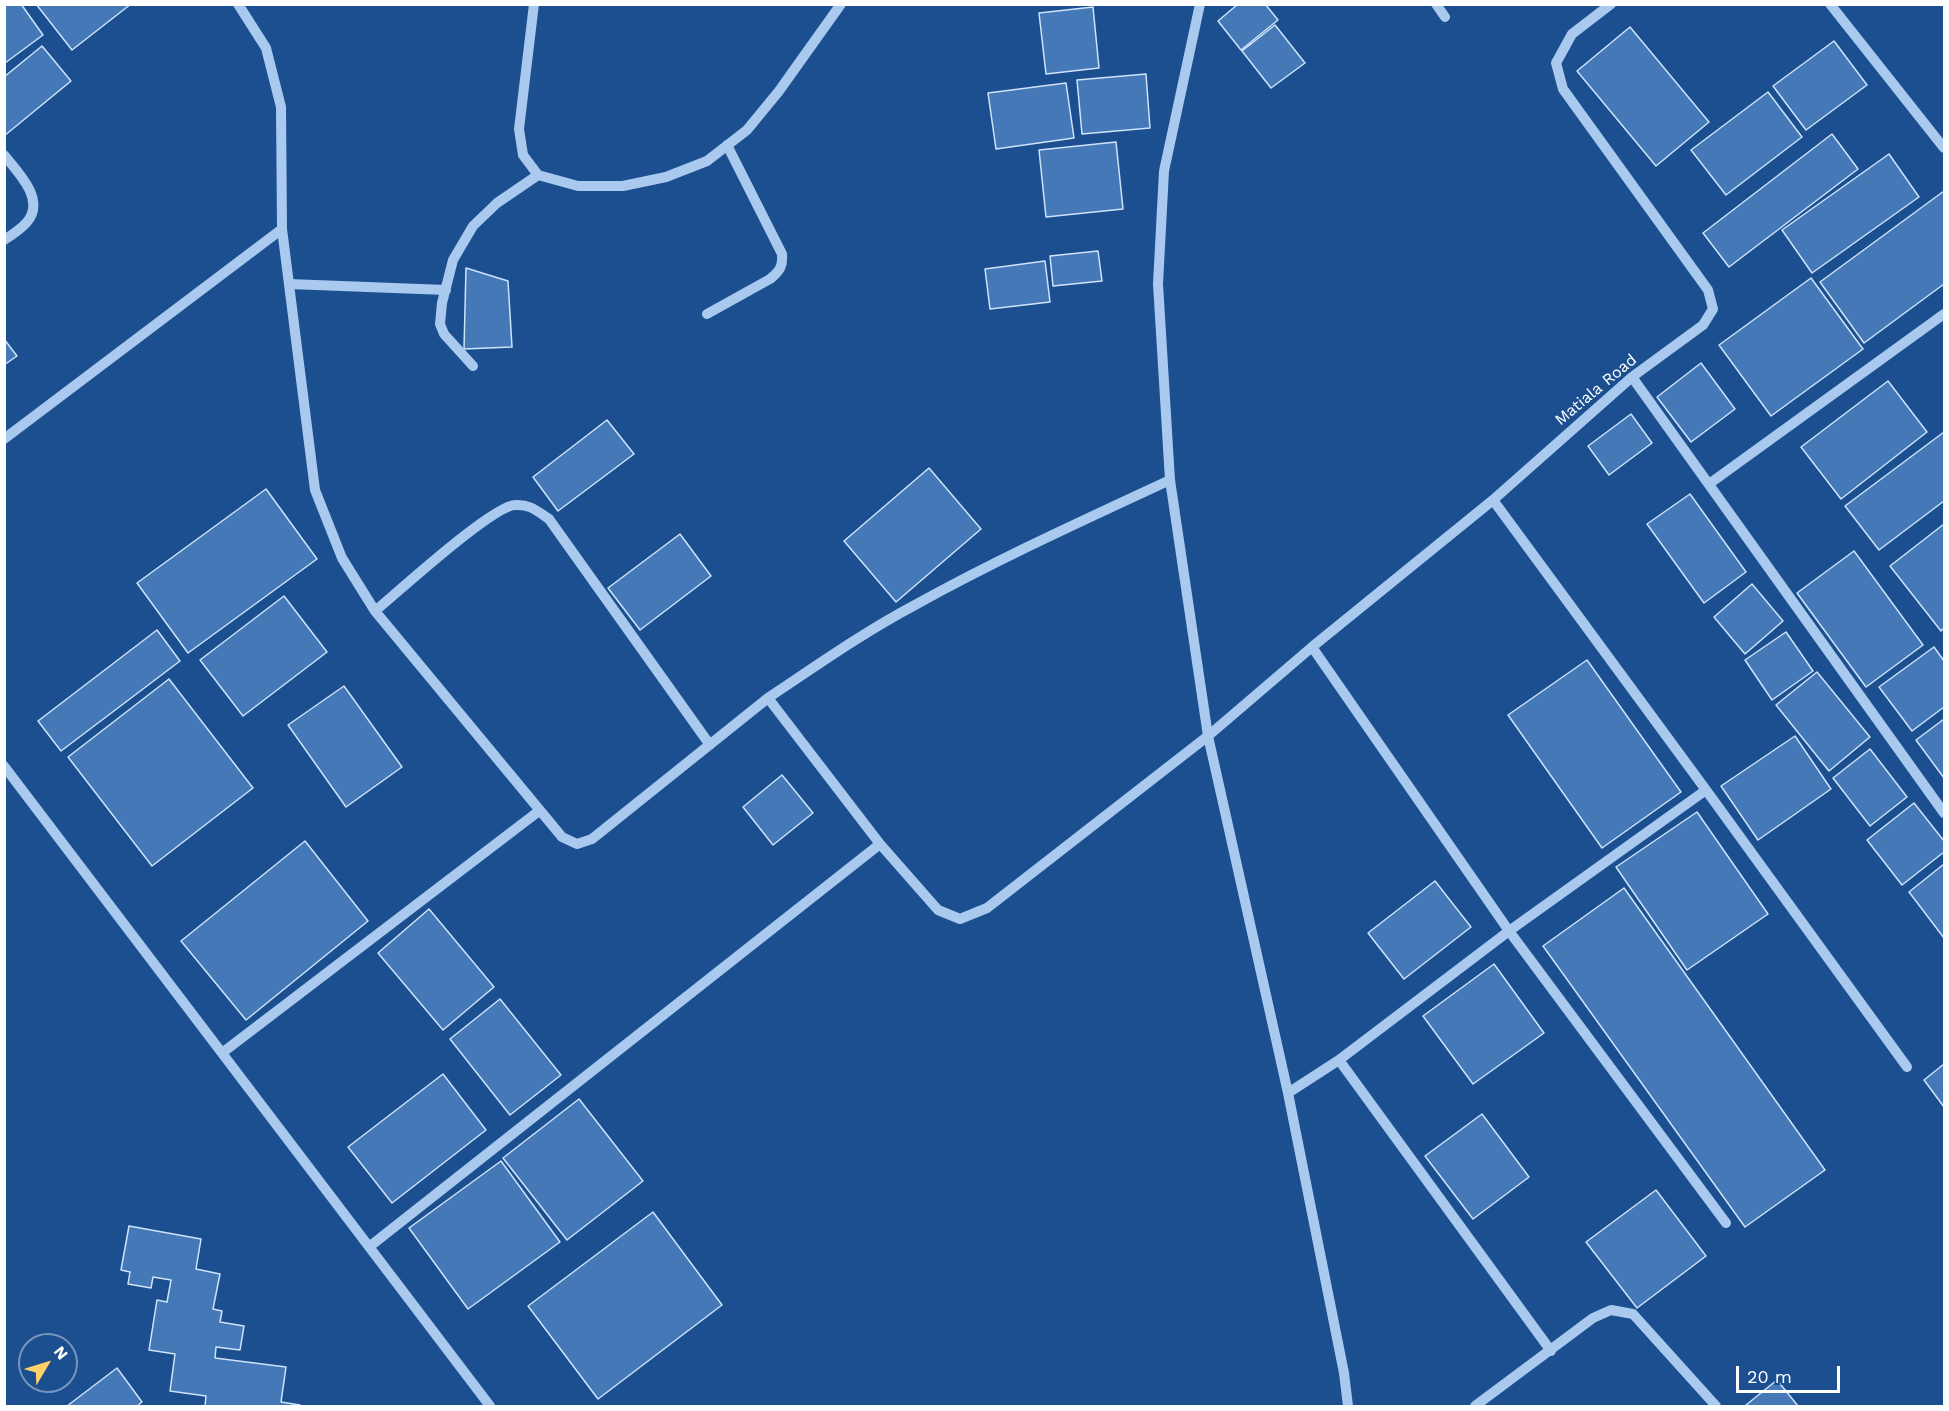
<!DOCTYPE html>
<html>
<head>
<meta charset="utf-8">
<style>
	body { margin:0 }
	#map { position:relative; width:1949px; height:1411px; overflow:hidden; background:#1b4f8f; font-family:"Work Sans",sans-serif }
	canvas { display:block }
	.frame { position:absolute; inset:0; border:6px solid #fff; pointer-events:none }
	.north { position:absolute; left:18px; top:1333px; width:60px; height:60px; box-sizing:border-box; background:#1b4f8f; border:2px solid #7695bc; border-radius:50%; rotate:52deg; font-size:16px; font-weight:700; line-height:24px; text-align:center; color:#fff }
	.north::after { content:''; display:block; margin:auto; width:21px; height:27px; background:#ffd166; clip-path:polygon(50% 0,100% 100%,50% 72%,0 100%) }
	.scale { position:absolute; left:1736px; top:1366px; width:104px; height:27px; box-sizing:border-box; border:3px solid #fff; border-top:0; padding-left:8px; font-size:18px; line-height:21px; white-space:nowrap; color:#fff; -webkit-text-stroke:4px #1b4f8f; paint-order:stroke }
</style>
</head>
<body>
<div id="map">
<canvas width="1949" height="1411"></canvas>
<div class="frame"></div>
<div class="north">N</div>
<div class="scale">20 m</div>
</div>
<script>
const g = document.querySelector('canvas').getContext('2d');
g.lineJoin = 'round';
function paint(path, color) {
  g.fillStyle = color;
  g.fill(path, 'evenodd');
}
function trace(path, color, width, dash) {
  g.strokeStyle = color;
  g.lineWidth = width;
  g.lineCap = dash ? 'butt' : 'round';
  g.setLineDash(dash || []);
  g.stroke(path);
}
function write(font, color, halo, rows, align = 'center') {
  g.font = font + ' "Work Sans",sans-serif';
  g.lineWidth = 6;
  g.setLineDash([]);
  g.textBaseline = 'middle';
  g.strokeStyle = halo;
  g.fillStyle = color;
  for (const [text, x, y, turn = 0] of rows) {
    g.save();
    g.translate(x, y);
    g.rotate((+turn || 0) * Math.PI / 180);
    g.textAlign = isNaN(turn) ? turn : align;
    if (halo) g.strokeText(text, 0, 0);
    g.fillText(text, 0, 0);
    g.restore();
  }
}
const building = new Path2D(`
	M4 4H21L43 35 5 63Z
	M36 4H131L72 50Z
	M1238 4H1265L1278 20 1241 50 1218 21Z
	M1093 7 1099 68 1046 74 1039 13Z
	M1275 25 1305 63 1271 88 1242 51Z
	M1630 27 1709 122 1656 166 1577 71Z
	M1834 41 1867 85 1806 130 1773 86Z
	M42 46 71 81 4 136V77Z
	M1146 74 1150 128 1082 134 1077 80Z
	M1066 83 1074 138 996 149 988 93Z
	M1768 92 1802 137 1726 195 1691 150Z
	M1832 134 1858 169 1729 267 1703 233Z
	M1116 142 1123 209 1046 217 1039 150Z
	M1889 154 1919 197 1812 273 1782 230Z
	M1944 191V284L1864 343 1820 282Z
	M1098 251 1102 281 1053 286 1050 256Z
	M1045 261 1050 302 990 309 985 269Z
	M466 268 508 281 512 347 464 349Z
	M1811 278 1863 349 1771 416 1719 345Z
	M4 339 17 356 4 365Z
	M1701 363 1735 409 1691 442 1657 397Z
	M1888 381 1927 432 1841 499 1801 447Z
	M1631 414 1652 443 1609 475 1588 446Z
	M607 420 634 454 558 511 533 477Z
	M1944 432V501L1879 550 1845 506Z
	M929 468 981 529 896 602 844 541Z
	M266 489 317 559 188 653 137 583Z
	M1690 494 1746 572 1704 603 1647 524Z
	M1944 524V628L1941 631 1890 566Z
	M680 534 711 576 640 630 608 588Z
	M1854 551 1923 645 1866 687 1797 593Z
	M1752 584 1783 621 1745 654 1714 617Z
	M284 596 327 652 243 716 200 660Z
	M157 630 180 661 61 751 38 721Z
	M1786 632 1813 671 1772 700 1745 660Z
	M1934 647 1944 661V707L1912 731 1879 687Z
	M1587 660 1681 792 1602 848 1508 715Z
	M1817 672 1870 737 1829 771 1776 705Z
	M169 679 253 788 152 866 68 757Z
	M344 686 402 767 346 807 288 725Z
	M1944 719V778L1916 740Z
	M1795 736 1831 789 1758 840 1721 786Z
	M1870 749 1907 797 1870 826 1833 778Z
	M782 775 813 813 773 845 743 807Z
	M1914 803 1944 841V852L1902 885 1867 840Z
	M1697 812 1768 914 1687 970 1616 867Z
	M305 841 368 921 246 1020 181 941Z
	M1944 864V938L1909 892Z
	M1435 881 1471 927 1404 979 1368 933Z
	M1624 888 1825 1170 1745 1227 1543 946Z
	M429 909 494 987 443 1030 378 953Z
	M1494 964 1544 1033 1473 1084 1423 1016Z
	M500 999 561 1075 510 1115 450 1039Z
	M1944 1064V1107L1924 1080Z
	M443 1074 486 1130 392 1203 348 1147Z
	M579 1099 643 1181 567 1240 503 1158Z
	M1482 1114 1529 1177 1473 1219 1425 1156Z
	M501 1161 560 1242 468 1309 409 1228Z
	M1656 1190 1706 1256 1637 1308 1586 1242Z
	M653 1212 722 1305 598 1399 528 1306Z
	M129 1226 201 1239 196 1269 220 1274 213 1309 222 1311 220 1322 244 1326 240 1350 216 1347 215 1358 286 1367 281 1402 300 1405V1406H205L206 1396 170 1391 175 1354 149 1350 157 1300 167 1302 171 1280 153 1277 151 1288 128 1284 130 1272 121 1270Z
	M117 1368 142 1402 137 1406H67Z
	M1777 1380 1798 1406H1747L1746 1405Z`);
paint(building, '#4478b7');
trace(building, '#cfe3fa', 1.5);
trace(new Path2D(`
	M238 4 266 48 281 107 282 229 315 490 342 558 375 611 562 837 577 844 592 839 768 698 880 844 938 910 960 919 987 908 1208 736 1312 647 1493 500 1632 377 1703 325 1713 309 1708 290 1563 89 1556 63 1572 34 1611 4
	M534 4 519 129 523 155 538 175 578 186H623L666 177 707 161 747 130 779 91 841 4
	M1200 4 1164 171 1158 284 1170 480 1208 736 1288 1093 1344 1373 1348 1406
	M1436 4 1445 17
	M1830 4 1944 148
	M4 155C18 172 46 200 27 222 21 229 12 235 4 240
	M289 284 446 290
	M707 314 770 279C780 271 783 266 782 254L727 145
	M473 366 444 334 440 324 442 303 453 260 473 226 497 203 538 175
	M1632 377 1944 813
	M4 439 282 229
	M1709 484 1944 314
	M1493 500 1706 790 1907 1067
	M375 611C398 592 492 506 515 505 530 504 537 511 549 519L710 745
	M1312 647 1509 931 1726 1223
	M768 698C816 666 864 632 915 605 998 559 1084 520 1170 480
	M4 766 490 1406
	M222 1053 539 811
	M1339 1060 1551 1351
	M1288 1093 1339 1060 1509 931 1706 790
	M369 1247 880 844
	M1475 1406 1593 1318 1611 1310 1633 1314 1716 1406`), '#a9c9ee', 10);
write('16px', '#fff', '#1b4f8f', [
	["Matiala Road",1596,390,-40]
]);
</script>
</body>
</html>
